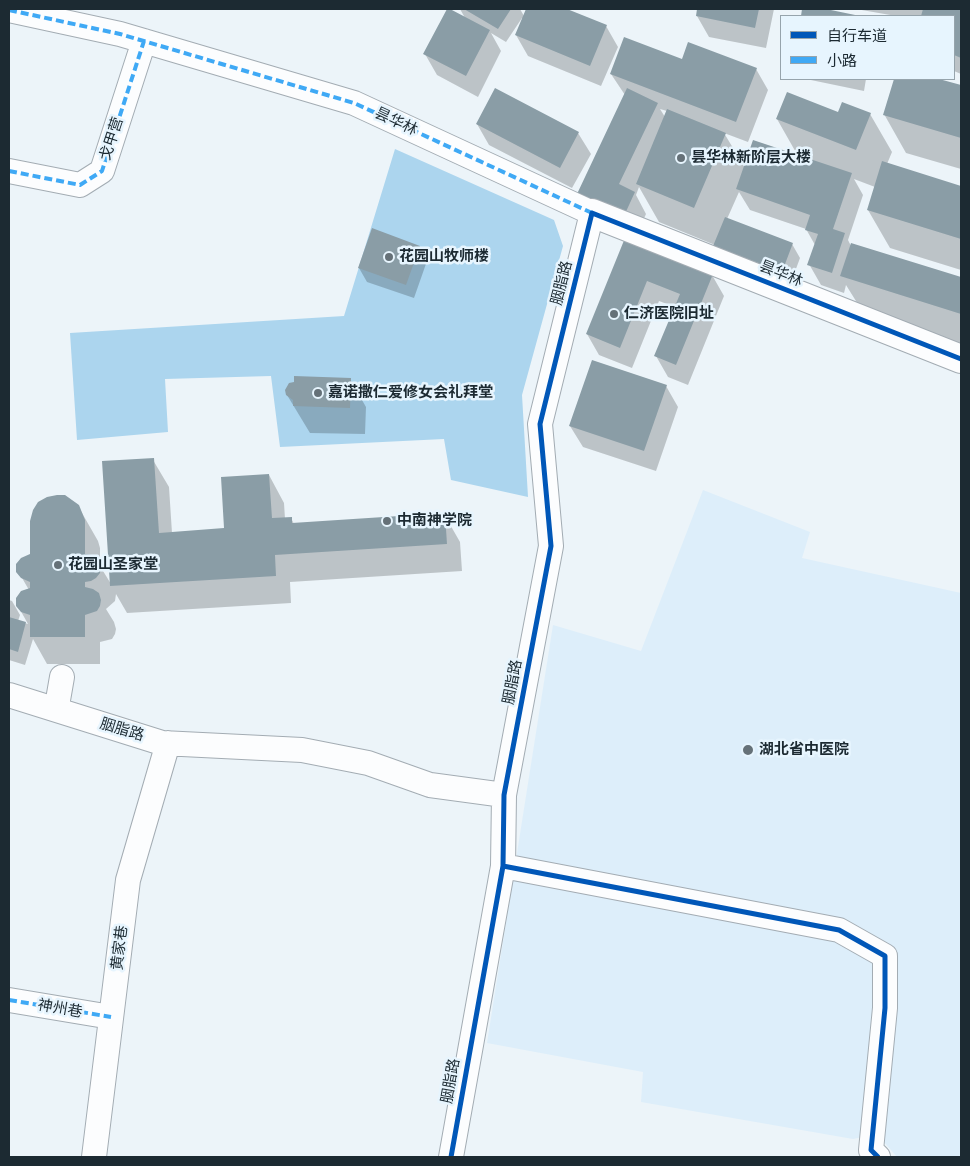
<!DOCTYPE html>
<html>
<head>
<meta charset="utf-8">
<style>
	body { margin:0 }
	#map { position:relative; width:970px; height:1166px; overflow:hidden; background:#ecf4f9; font-family:"Libre Baskerville","Noto Sans SC",serif }
	canvas { display:block }
	.frame { position:absolute; inset:0; border:10px solid #1c2a32; pointer-events:none }
	.legend { position:absolute; left:780px; top:15px; width:175px; height:65px; box-sizing:border-box; background:#e7f5fe; border:1px solid #96a4ac; margin:0; padding:6px 9px; list-style:none; font-size:15px; color:#1c2a32 }
	.legend li { display:flex; align-items:center; gap:10px; height:25px }
	.legend b { width:25px; border:1px solid #96a4ac }
</style>
</head>
<body>
<div id="map">
<canvas width="970" height="1166"></canvas>
<div class="frame"></div>
<ul class="legend">
<li><b style="height:6px;background:#0057b8"></b>自行车道</li>
<li><b style="height:6px;background:#3fa9f5"></b>小路</li>
</ul>
</div>
<script>
const g = document.querySelector('canvas').getContext('2d');
g.lineJoin = 'round';
function paint(path, color) {
  g.fillStyle = color;
  g.fill(path, 'evenodd');
}
function trace(path, color, width, dash) {
  g.strokeStyle = color;
  g.lineWidth = width;
  g.lineCap = dash ? 'butt' : 'round';
  g.setLineDash(dash || []);
  g.stroke(path);
}
function write(font, color, halo, rows, align = 'center') {
  g.font = font + ' "Libre Baskerville","Noto Sans SC",serif';
  g.lineWidth = 5;
  g.setLineDash([]);
  g.textBaseline = 'middle';
  g.strokeStyle = halo;
  g.fillStyle = color;
  for (const [text, x, y, turn = 0] of rows) {
    g.save();
    g.translate(x, y);
    g.rotate((+turn || 0) * Math.PI / 180);
    g.textAlign = isNaN(turn) ? turn : align;
    if (halo) g.strokeText(text, 0, 0);
    g.fillText(text, 0, 0);
    g.restore();
  }
}
paint(new Path2D(`
	M703 490 810 532 802 558 961 593V1157H897L877 1134 853 1139 641 1102 643 1072 487 1043 553 625 641 651Z`), '#ddeefa');
paint(new Path2D(`
	M395 149 554 220 563 246 522 395 528 497 451 480 444 439 280 447 271 376 165 379 168 432 77 440 70 333 344 316Z`), '#acd5ee');
paint(new Path2D(`
	M460 9H520L524 16 527 9H564L606 26 618 47 601 86 528 56 516 35 523 18H522L506 42 491 33 501 51 478 97 437 75 425 54 465 18Z
	M698 9H774L766 48 709 37 697 16Z
	M804 9H819L858 16H802Z
	M856 9H961V74L954 71V16H896Z
	M683 60 756 69 768 90 748 142 724 133 745 168 798 156 777 119 839 114H870L892 152 887 164 961 187V270L890 248 868 210 875 187 854 179 863 195 848 240 851 246 852 244 961 278V345L864 314 846 285 844 293 821 285 809 264 815 245 806 229 750 210 739 192 727 219 792 244 800 258 790 285 723 260 715 245 659 222 639 187 636 195 646 214 636 236 590 215 625 95 611 74ZM660 109 667 111 665 117Z
	M806 79H866L864 91Z
	M895 79H935L961 87V169L906 153 884 114Z
	M477 124 578 133 591 154 572 188 489 145Z
	M625 240 712 275 724 296 688 385 668 377 656 356 675 307 659 301 632 368 599 355 587 334Z
	M419 247 427 261 414 298 367 282 359 268Z
	M350 379 366 407 365 434 310 433 287 395Z
	M666 386 678 407 656 471 583 447 570 426Z
	M153 460 169 487 172 533 226 530 269 475 284 503 285 519 291 518 294 524 444 514 460 542 462 571 290 582 291 603 127 613 116 594 115 601 106 609 114 622 116 629 115 634 112 639 100 642V664H47L33 639 25 665 9 660V600L12 601 20 615 18 621 28 624 18 606 29 590 18 571 78 506 98 541 100 548V566L111 584Z`), '#0003');
paint(new Path2D(`
	M447 9H450L490 30 466 76 423 54Z
	M464 9H511L498 29Z
	M526 9H567L607 25 590 66 515 35Z
	M697 9H759L755 28 696 16Z
	M802 9H826L860 16H801Z
	M923 9H961V58L954 55V16H921Z
	M624 37 682 59 688 42 757 68 736 122 610 74Z
	M894 79H939L961 85V138L883 115Z
	M495 88 579 132 560 168 476 124Z
	M627 88 658 103 619 184 635 192 624 216 577 194Z
	M787 92 838 112 842 102 871 113 856 150 776 119Z
	M667 109 726 133 694 208 636 184Z
	M753 140 852 173 833 229 845 233 832 273 807 265 818 234 805 230 810 215 736 189Z
	M882 161 961 186V239L867 210Z
	M725 217 793 243 782 272 713 246Z
	M372 228 420 246 406 285 358 268Z
	M625 238 713 274 676 365 654 356 680 294 647 281 620 348 586 334Z
	M851 243 961 277V314L840 276Z
	M592 360 667 385 644 451 569 426Z
	M294 376 351 378 350 408 293 406V400L286 395 285 390 289 383 294 382Z
	M154 458 159 533 224 528 221 477 269 474 272 518 292 517V523L445 513 447 544 275 555 276 576 110 586 102 461Z
	M57 495H65L79 505 85 520V554L92 555 98 560 101 567 100 573 96 578 91 581 85 582V587L93 589 99 593 101 600 100 606 97 611 85 615V637H30V615L21 612 16 606V598L21 591 30 588V582L21 578 16 572V564L21 558 30 554V521L33 510 38 502 47 497Z
	M9 617 26 622 18 652 9 649Z`), '#8a9da6');
const street = new Path2D(`
	M9 10 120 34 354 103 592 213 540 424 551 546 504 795 503 866 451 1157
	M9 171 80 185 102 171 144 41
	M9 695 162 743 302 750 368 763 430 785 504 795
	M58 700 62 677
	M503 866 839 930 885 956V1008L871 1150 878 1157
	M9 1000 111 1017
	M94 1157 128 880 168 743`);
const secondary = new Path2D(`
	M592 213 961 359`);
trace(street, '#a3acb3', 26);
trace(secondary, '#a3acb3', 30);
trace(street, '#fcfdfe', 24);
trace(secondary, '#fcfdfe', 28);
trace(new Path2D(`
	M9 10 120 34 354 103 592 213
	M9 171 80 185 102 171 144 41
	M9 1000 111 1017`), '#3fa9f5', 4, [8, 4]);
trace(new Path2D(`
	M503 866 839 930 885 956V1008L871 1150 878 1157
	M451 1157 503 866 504 795 551 546 540 424 592 213 961 359`), '#0057b8', 5);
for (const [x, y, r, color] of [
	[681,158,5,"#657178"],
	[389,257,5,"#657178"],
	[614,314,5,"#657178"],
	[318,393,5,"#657178"],
	[387,521,5,"#657178"],
	[58,565,5,"#657178"],
	[748,750,6,"#657178"]
]) {
  const dot = new Path2D();
  dot.arc(x, y, r, 0, 2 * Math.PI);
  g.fillStyle = color;
  g.fill(dot);
  trace(dot, '#e7f5fe', 2);
}
write('15px', '#1c2a32', '#e7f5fe', [
	["昙华林",396,122,25],
	["戈甲营",112,139,-72],
	["昙华林",781,274,22],
	["胭脂路",562,283,-76],
	["胭脂路",513,682,-79],
	["胭脂路",122,730,17],
	["黄家巷",120,948,-83],
	["神州巷",60,1009,10],
	["胭脂路",451,1081,-80]
]);
write('bold 15px', '#1c2a32', '#e7f5fe', [
	["昙华林新阶层大楼",691,158],
	["花园山牧师楼",399,257],
	["仁济医院旧址",624,314],
	["嘉诺撒仁爱修女会礼拜堂",328,393],
	["中南神学院",397,521],
	["花园山圣家堂",68,565],
	["湖北省中医院",759,750]
], 'left');
</script>
</body>
</html>
